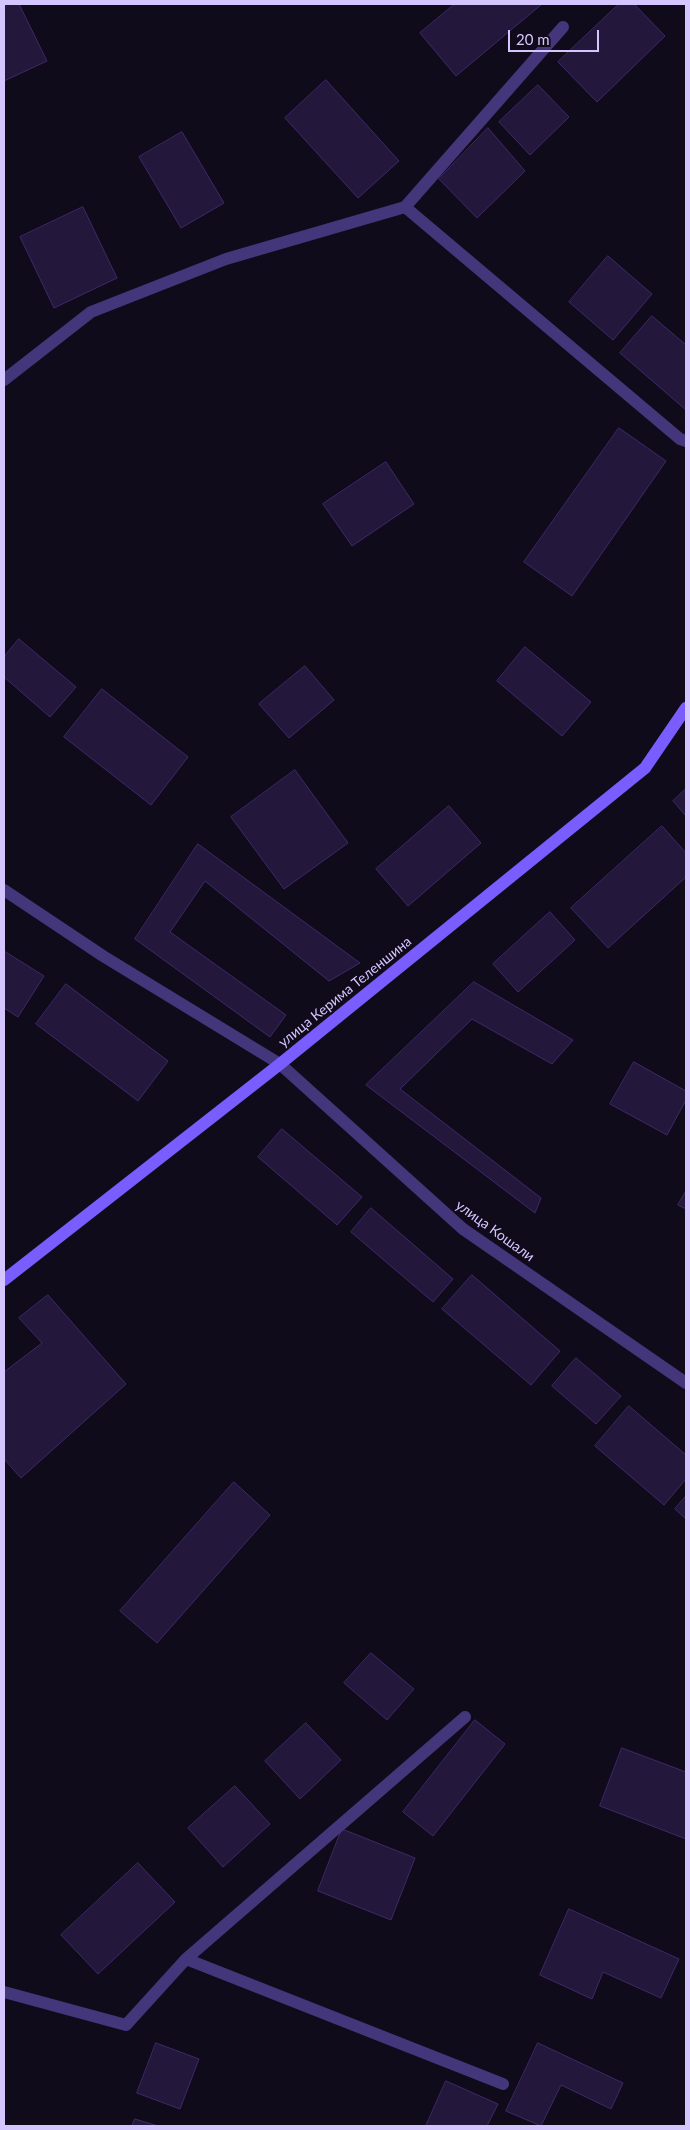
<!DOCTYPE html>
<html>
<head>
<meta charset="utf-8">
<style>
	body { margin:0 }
	#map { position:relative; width:690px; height:2130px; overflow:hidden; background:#100b1b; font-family:Lato,sans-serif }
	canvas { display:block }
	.frame { position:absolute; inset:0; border:5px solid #d5c5ff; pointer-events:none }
	.scale { position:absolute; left:508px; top:30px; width:91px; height:22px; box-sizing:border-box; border:2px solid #d5c5ff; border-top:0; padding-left:6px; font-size:15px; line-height:18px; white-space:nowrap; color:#d5c5ff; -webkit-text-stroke:4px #100b1b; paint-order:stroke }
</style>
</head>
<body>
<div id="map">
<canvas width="690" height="2130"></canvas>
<div class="frame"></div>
<div class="scale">20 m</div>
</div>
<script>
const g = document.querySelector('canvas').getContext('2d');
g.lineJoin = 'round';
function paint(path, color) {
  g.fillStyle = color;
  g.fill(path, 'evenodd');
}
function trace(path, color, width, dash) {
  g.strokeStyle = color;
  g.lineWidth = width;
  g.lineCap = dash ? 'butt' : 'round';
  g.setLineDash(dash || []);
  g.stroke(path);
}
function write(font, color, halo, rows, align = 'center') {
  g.font = font + ' Lato,sans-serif';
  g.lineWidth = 4;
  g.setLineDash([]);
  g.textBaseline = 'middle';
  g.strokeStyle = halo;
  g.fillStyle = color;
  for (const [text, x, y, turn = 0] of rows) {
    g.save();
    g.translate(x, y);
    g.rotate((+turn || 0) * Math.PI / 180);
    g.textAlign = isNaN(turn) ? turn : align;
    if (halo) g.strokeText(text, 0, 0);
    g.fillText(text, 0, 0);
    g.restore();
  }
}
const building = new Path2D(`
	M4 4H19L47 61 4 81Z
	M455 4H542L456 76 420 33Z
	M619 4H634L665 36 597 102 558 62Z
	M326 80 399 161 358 198 285 118Z
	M538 85 569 117 530 155 499 122Z
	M488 128 525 171 477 218 439 179Z
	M182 132 224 203 181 228 139 157Z
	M83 207 117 278 54 308 20 237Z
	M608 256 652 294 613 340 569 302Z
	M652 316 686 345V410L620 353Z
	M619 428 666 461 572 596 524 562Z
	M386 462 414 504 352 546 323 504Z
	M19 639 76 687 50 717 4 677V657Z
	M525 647 591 702 562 736 497 681Z
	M305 666 334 700 289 738 259 704Z
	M102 689 188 757 151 805 64 737Z
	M295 770 348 843 284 889 231 817Z
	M686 789V816L673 801Z
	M449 806 481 843 408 906 376 869Z
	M662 826 686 853V877L608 948 571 908Z
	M198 844 360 963 329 981 205 881 170 932 286 1015 270 1037 135 939Z
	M550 912 575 940 518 992 493 964Z
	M4 951 44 976 18 1017 4 1008Z
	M474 982 573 1040 552 1064 472 1019 400 1089 541 1198 535 1213 366 1085Z
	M66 984 168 1061 138 1101 36 1024Z
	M634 1062 686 1091V1100L667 1135 610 1104Z
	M282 1129 362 1197 337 1225 258 1157Z
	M686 1191V1209L678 1205Z
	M371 1208 453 1279 433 1302 351 1232Z
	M472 1275 560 1351 531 1385 442 1309Z
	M48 1295 126 1384 21 1478 4 1459V1372L42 1343 19 1318Z
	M576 1358 621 1396 596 1424 552 1386Z
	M629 1406 686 1455V1479L664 1505 595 1446Z
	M234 1482 270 1515 157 1643 120 1611Z
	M686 1496V1519L675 1509Z
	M371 1653 414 1689 387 1720 344 1683Z
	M475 1720 505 1744 433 1836 403 1812Z
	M306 1723 341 1760 300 1799 265 1761Z
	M622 1748 686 1772V1839L600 1806Z
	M235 1786 270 1824 223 1867 188 1828Z
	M342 1829 415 1858 391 1920 318 1891Z
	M138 1863 175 1902 98 1974 61 1935Z
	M569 1909 679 1959 661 1998 603 1972 592 1999 540 1975Z
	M156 2043 199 2059 180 2109 137 2093Z
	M538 2043 623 2083 611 2109 561 2085 541 2126 506 2111Z
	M446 2081 498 2104 487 2126H426Z
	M135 2119 158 2126H132Z`);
paint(building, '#24173c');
trace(building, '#3f2968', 1);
trace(new Path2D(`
	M405 207 680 439 686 441
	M4 380 91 312 226 259 405 207 563 27
	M4 890 103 956 280 1064 463 1229 686 1383
	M186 1959 465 1717
	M4 1992 126 2025 186 1959 503 2084`), '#43367a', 12);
trace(new Path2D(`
	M4 1280 280 1064 645 768 686 708`), '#7a5dfe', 12);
write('14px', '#d5c5ff', '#100b1b', [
	["улица Керима Теленшина",345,992,-39],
	["улица Кошали",495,1231,36]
]);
</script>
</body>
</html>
